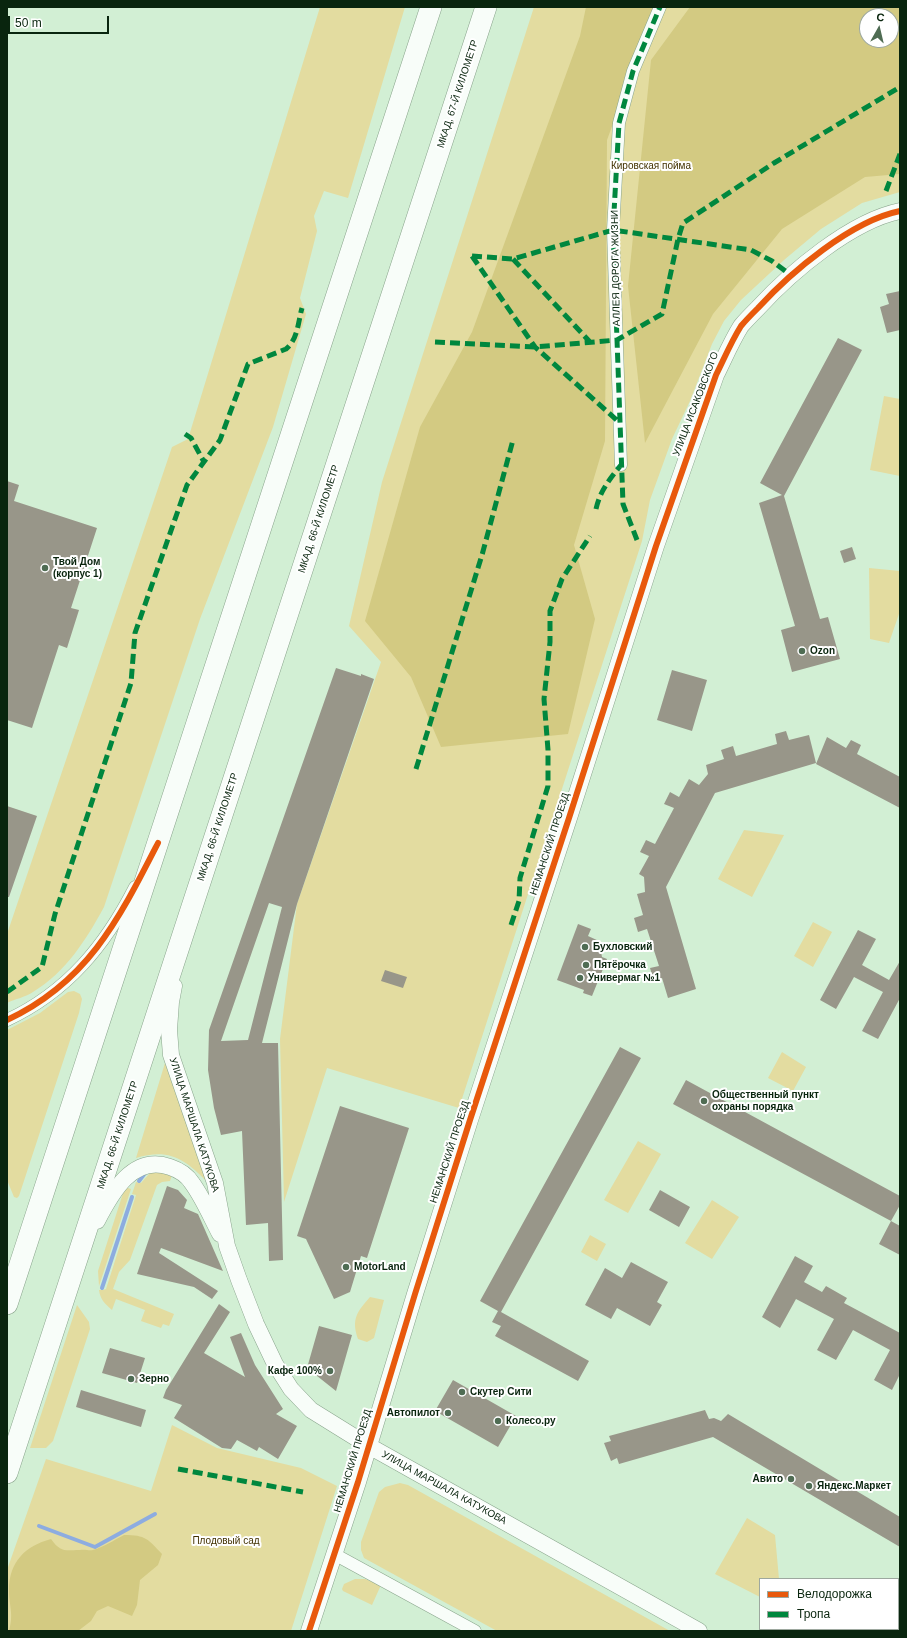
<!DOCTYPE html>
<html>
<head>
<meta charset="utf-8">
<style>
	body { margin:0 }
	#map { position:relative; width:907px; height:1638px; overflow:hidden; background:#d2efd4; font-family:Helvetica,sans-serif }
	canvas { display:block }
	.frame { position:absolute; inset:0; border:8px solid #09250e; pointer-events:none }
	.legend { position:absolute; left:759px; top:1578px; width:140px; height:52px; box-sizing:border-box; background:#fff; border:1px solid #9da89f; margin:0; padding:5px 7px; list-style:none; font-size:12px; color:#09250e }
	.legend li { display:flex; align-items:center; gap:8px; height:20px }
	.legend b { width:20px; border:1px solid #9da89f }
	.north { position:absolute; left:859px; top:8px; width:40px; height:40px; box-sizing:border-box; background:#fff; border:1px solid #9da89f; border-radius:50%; rotate:8deg; font-size:11px; font-weight:700; line-height:16px; text-align:center; color:#09250e }
	.north::after { content:''; display:block; margin:auto; width:14px; height:18px; background:#4f6c53; clip-path:polygon(50% 0,100% 100%,50% 72%,0 100%) }
	.scale { position:absolute; left:8px; top:16px; width:101px; height:18px; box-sizing:border-box; border:2px solid #09250e; border-top:0; padding-left:5px; font-size:12px; line-height:14px; white-space:nowrap; color:#09250e; -webkit-text-stroke:3px #fff; paint-order:stroke }
</style>
</head>
<body>
<div id="map">
<canvas width="907" height="1638"></canvas>
<div class="frame"></div>
<ul class="legend">
<li><b style="height:5px;background:#e8590c"></b>Велодорожка</li>
<li><b style="height:5px;background:#00873e"></b>Тропа</li>
</ul>
<div class="north">С</div>
<div class="scale">50 m</div>
</div>
<script>
const g = document.querySelector('canvas').getContext('2d');
g.lineJoin = 'round';
function paint(path, color) {
  g.fillStyle = color;
  g.fill(path, 'evenodd');
}
function trace(path, color, width, dash) {
  g.strokeStyle = color;
  g.lineWidth = width;
  g.lineCap = dash ? 'butt' : 'round';
  g.setLineDash(dash || []);
  g.stroke(path);
}
function write(font, color, halo, rows, align = 'center') {
  g.font = font + ' Helvetica,sans-serif';
  g.lineWidth = 4;
  g.setLineDash([]);
  g.textBaseline = 'middle';
  g.strokeStyle = halo;
  g.fillStyle = color;
  for (const [text, x, y, turn = 0] of rows) {
    g.save();
    g.translate(x, y);
    g.rotate((+turn || 0) * Math.PI / 180);
    g.textAlign = isNaN(turn) ? turn : align;
    if (halo) g.strokeText(text, 0, 0);
    g.fillText(text, 0, 0);
    g.restore();
  }
}
paint(new Path2D(`
	M320 7H405L348 198 324 191 314 216 317 231 300 298 306 314 273 427 200 619 104 907C86 940 66 972 33 992 26 997 15 999 7 1003V934L172 447 188 439Z
	M534 7H900V192L862 203 821 229 784 260 741 300 724 321 712 344 690 401 672 439 650 500 642 541 459 1108 327 1068 284 1202 280 1039 297 904 381 662 349 626 382 482ZM867 16H891V40H867Z
	M884 396 900 399V476L870 470Z
	M869 568 900 571V611L889 643 870 639Z
	M744 830 784 835 752 897 718 879Z
	M813 922 832 932 813 967 794 956Z
	M74 991 80 994 82 999 79 1013 19 1196 17 1198 14 1197 7 1180V1030L40 1013 68 992Z
	M782 1052 806 1067 793 1091 768 1078Z
	M165 1063 207 1182C185 1159 169 1148 136 1158Z
	M638 1141 661 1154 628 1213 604 1200Z
	M156 1171 172 1175 170 1181 162 1182 157 1185 130 1260 119 1272 113 1289 174 1314 169 1326 163 1324 161 1328 141 1321 145 1310 116 1299 112 1310C105 1304 100 1299 99 1290H103L106 1289 136 1195 132 1194 136 1182 141 1183 150 1173Z
	M125 1187 131 1189 99 1286 98 1271Z
	M712 1200 739 1217 712 1259 685 1243Z
	M590 1235 606 1244 597 1261 581 1252Z
	M370 1297 384 1300 374 1338 367 1342 358 1339C351 1319 357 1312 370 1297Z
	M77 1305 89 1322 90 1329 53 1441 46 1448H30Z
	M172 1425 217 1448 301 1468 337 1486 291 1631H7V1570L46 1459 151 1491Z
	M400 1483 408 1485 670 1631H497L364 1558 361 1550V1542L379 1492 385 1487Z
	M747 1518 775 1535 779 1579H760V1597L715 1574Z
	M355 1579H365L381 1585 372 1605 343 1591 342 1589 344 1584Z`), '#e3dca0');
paint(new Path2D(`
	M586 7H656L607 140 605 441 574 545 595 619 568 734 441 747 411 677 365 621 420 427 472 332 580 36Z
	M690 7H900V174L865 177 782 229 713 314 645 443 628 286 651 60ZM867 16H891V40H867Z
	M124 1535C146 1535 148 1539 162 1554L158 1565 140 1580 137 1605 132 1616 108 1606 97 1611 91 1621 78 1631H9C14 1613 9 1607 9 1590 9 1562 25 1546 51 1539 61 1553 65 1550 80 1550 85 1549 89 1551 93 1550 104 1547 114 1540 124 1535Z`), '#d3ca82');
trace(new Path2D(`
	M139 1181 145 1173
	M102 1288 132 1197
	M39 1526 95 1547 155 1514`), '#8dace0', 4);
paint(new Path2D(`
	M900 291V330L887 333 880 307 889 304 886 294Z
	M838 338 862 350 784 496 820 619 828 617 840 659 792 672 781 630 795 626 759 503 782 495 760 483Z
	M7 481 19 485 14 501 97 528 71 608 79 610 67 648 59 645 32 728 7 720Z
	M852 547 856 559 844 563 840 551Z
	M336 668 361 676V674L374 679 297 904 262 1043H278L283 1260 269 1261 268 1223 246 1225 242 1131 221 1135 214 1108 208 1070 209 1030ZM269 903 282 907 248 1040 221 1041Z
	M672 670 707 680 692 731 657 720Z
	M786 731 789 740 809 735 816 763 715 793 666 887 696 989 668 998 662 978 654 981 650 968 659 966 647 929 638 932 634 918 643 915 637 894 645 892 644 877 639 874 649 856 640 852 646 840 655 844 674 808 664 804 670 792 679 797 689 779 699 785 708 774 706 765 724 759 721 750 733 746 736 756 777 744 775 734Z
	M827 737 846 748 851 740 861 745 857 754 900 777V808L816 764Z
	M7 806 37 816 9 897H7Z
	M578 924 591 929 588 936 599 941 602 957 607 959 592 996 583 993 584 990 557 980Z
	M858 930 876 939 862 965 889 980 900 961V998L878 1039 862 1031 883 992 854 977 836 1009 820 1000Z
	M385 970 407 977 403 988 381 981Z
	M620 1047 641 1058 501 1312 589 1361 578 1381 495 1336 501 1326 492 1322 498 1311 480 1301Z
	M686 1080 900 1196V1205L891 1221 673 1104Z
	M340 1106 409 1128 367 1258 361 1256 350 1292 334 1299 306 1239 297 1236Z
	M167 1186 178 1190 187 1200 184 1208 198 1214 223 1271 161 1248 159 1253 218 1291 212 1299 194 1287 137 1274Z
	M660 1190 690 1207 679 1227 649 1210Z
	M891 1221 900 1226V1255L879 1244Z
	M795 1256 813 1266 804 1282 822 1292 826 1286 847 1298 844 1303 900 1333V1374L892 1390 874 1380 890 1350 853 1330 836 1360 817 1350 834 1319 796 1299 780 1328 762 1317Z
	M631 1262 668 1282 657 1302 662 1305 650 1326 617 1308 611 1319 585 1305 605 1268 622 1278Z
	M219 1304 230 1312 204 1353 245 1377 230 1337 241 1333 255 1365 283 1409 276 1414 297 1426 278 1459 259 1447 257 1451 237 1440 231 1449 222 1448 174 1418 182 1405 163 1398 166 1390Z
	M319 1326 352 1335 336 1391 307 1368Z
	M110 1348 145 1358 137 1383 102 1373Z
	M453 1380 516 1416 498 1447 435 1411Z
	M81 1390 146 1410 141 1427 76 1407Z
	M705 1410 709 1419 714 1418 721 1421 728 1414 900 1517V1547L713 1437 619 1464 617 1458 611 1461 604 1443 611 1441 609 1436Z`), '#989689');
const street = new Path2D(`
	M621 465 613 230 619 123 633 71 660 7
	M7 1020C67 992 105 946 135 887
	M334 1554 475 1631`);
const secondary = new Path2D(`
	M174 986 171 1002 169 1030 171 1055 215 1183 227 1246 239 1280 256 1324 275 1364 291 1389 311 1410 369 1446 699 1631
	M97 1221C112 1192 133 1154 170 1167 179 1170 187 1175 192 1183 203 1198 211 1217 220 1234
	M309 1631 358 1482 415 1294 470 1120 569 818 656 546 716 375C724 359 731 342 741 326 746 320 752 314 758 308 791 272 851 221 900 211`);
const highway = new Path2D(`
	M7 1304 431 7
	M7 1473 486 7`);
trace(street, '#89a48c', 13);
trace(secondary, '#89a48c', 17);
trace(highway, '#89a48c', 22);
trace(street, '#f8fdf9', 12);
trace(secondary, '#f8fdf9', 16);
trace(highway, '#f8fdf9', 21);
trace(new Path2D(`
	M886 191 900 154
	M472 256 513 259 613 230 751 250 772 261 792 276
	M472 256 535 347 620 423
	M513 259 590 342
	M435 342 535 347 617 340 662 314 678 239 683 223 774 163 900 87
	M185 434 191 438 204 462
	M596 509C600 491 609 480 621 465
	M637 540 623 504 613 230 619 123 633 71 660 7
	M416 769 482 555 513 440
	M511 925 519 901 520 878 548 786V750L544 699 550 642V611L562 579 590 536
	M7 992 42 967 55 914 131 683 135 633 187 485 220 440 248 364 286 349C298 339 298 322 302 308
	M178 1469 303 1492`), '#00873e', 5, [10, 5]);
trace(new Path2D(`
	M7 1020C88 982 119 919 158 843
	M309 1631 358 1482 415 1294 470 1120 569 818 656 546 716 375C724 359 731 342 741 326 746 320 752 314 758 308 791 272 851 221 900 211`), '#e8590c', 6);
for (const [x, y, r, color] of [
	[45,568,4,"#4f6c53"],
	[802,651,4,"#4f6c53"],
	[585,947,4,"#4f6c53"],
	[586,965,4,"#4f6c53"],
	[580,978,4,"#4f6c53"],
	[704,1101,4,"#4f6c53"],
	[346,1267,4,"#4f6c53"],
	[330,1371,4,"#4f6c53"],
	[131,1379,4,"#4f6c53"],
	[462,1392,4,"#4f6c53"],
	[448,1413,4,"#4f6c53"],
	[498,1421,4,"#4f6c53"],
	[791,1479,4,"#4f6c53"],
	[809,1486,4,"#4f6c53"]
]) {
  const dot = new Path2D();
  dot.arc(x, y, r, 0, 2 * Math.PI);
  g.fillStyle = color;
  g.fill(dot);
  trace(dot, '#fff', 1.5);
}
write('10px', '#09250e', '#fff', [
	["МКАД, 67-Й КИЛОМЕТР",458,94,-72],
	["АЛЛЕЯ ДОРОГА ЖИЗНИ",616,268,-91],
	["УЛИЦА ИСАКОВСКОГО",696,404,-69],
	["МКАД, 66-Й КИЛОМЕТР",319,519,-72],
	["МКАД, 66-Й КИЛОМЕТР",218,827,-72],
	["НЕМАНСКИЙ ПРОЕЗД",550,844,-72],
	["УЛИЦА МАРШАЛА КАТУКОВА",194,1125,72],
	["МКАД, 66-Й КИЛОМЕТР",118,1135,-72],
	["НЕМАНСКИЙ ПРОЕЗД",450,1152,-72],
	["НЕМАНСКИЙ ПРОЕЗД",353,1461,-73],
	["УЛИЦА МАРШАЛА КАТУКОВА",444,1488,29]
]);
write('10px', '#423101', '#fff', [
	["Кировская пойма",651,166],
	["Плодовый сад",226,1541]
]);
write('bold 10px', '#09250e', '#fff', [
	["Твой Дом",53,562],
	["(корпус 1)",53,574],
	["Ozon",810,651],
	["Бухловский",593,947],
	["Пятёрочка",594,965],
	["Универмаг №1",588,978],
	["Общественный пункт",712,1095],
	["охраны порядка",712,1107],
	["MotorLand",354,1267],
	["Кафе 100%",322,1371,"right"],
	["Зерно",139,1379],
	["Скутер Сити",470,1392],
	["Автопилот",440,1413,"right"],
	["Колесо.ру",506,1421],
	["Авито",783,1479,"right"],
	["Яндекс.Маркет",817,1486]
], 'left');
</script>
</body>
</html>
